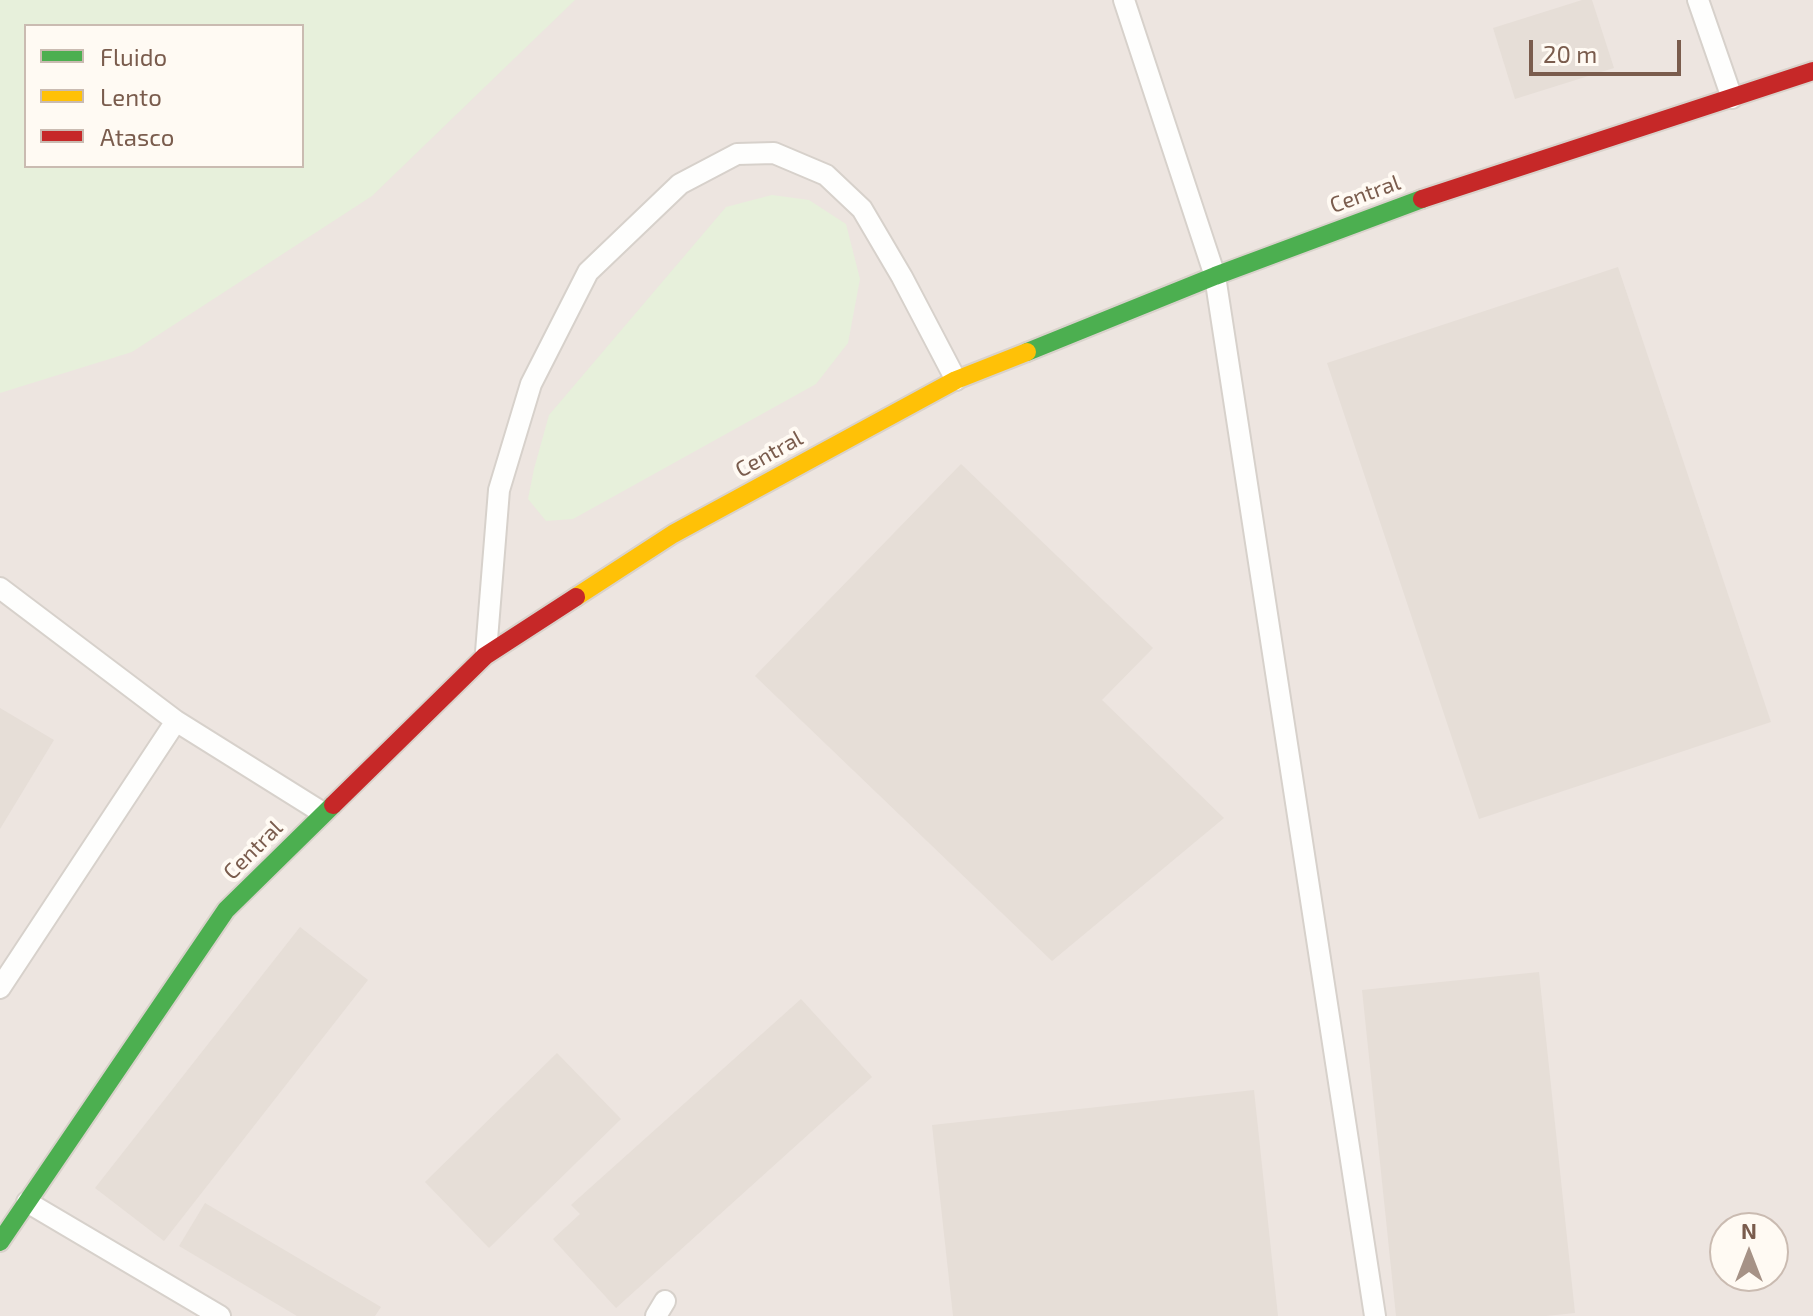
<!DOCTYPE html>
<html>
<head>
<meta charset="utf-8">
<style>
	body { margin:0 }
	#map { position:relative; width:1813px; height:1316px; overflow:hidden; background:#f9f5f0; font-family:"Exo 2",sans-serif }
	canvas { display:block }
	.legend { position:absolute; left:24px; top:24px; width:280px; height:144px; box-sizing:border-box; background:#fffaf3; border:2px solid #cabbb1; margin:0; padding:10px 14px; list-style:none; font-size:24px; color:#7a5c4d }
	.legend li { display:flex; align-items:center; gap:16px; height:40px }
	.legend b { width:40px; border:2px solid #cabbb1 }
	.north { position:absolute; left:1709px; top:1212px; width:80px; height:80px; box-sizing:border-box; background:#fffaf3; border:2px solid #cabbb1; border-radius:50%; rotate:0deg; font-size:22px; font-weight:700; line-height:32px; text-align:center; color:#7a5c4d }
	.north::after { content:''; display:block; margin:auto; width:28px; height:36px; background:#a69286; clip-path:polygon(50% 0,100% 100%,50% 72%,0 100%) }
	.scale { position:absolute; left:1529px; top:40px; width:152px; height:36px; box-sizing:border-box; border:4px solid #7a5c4d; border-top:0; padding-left:10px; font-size:24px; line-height:28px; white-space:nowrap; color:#7a5c4d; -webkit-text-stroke:6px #fffaf3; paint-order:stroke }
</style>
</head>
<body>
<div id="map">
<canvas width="1813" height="1316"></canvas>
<ul class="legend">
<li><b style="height:10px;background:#4caf50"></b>Fluido</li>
<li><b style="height:10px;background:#ffc107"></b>Lento</li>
<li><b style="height:10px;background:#c62828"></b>Atasco</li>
</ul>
<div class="north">N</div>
<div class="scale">20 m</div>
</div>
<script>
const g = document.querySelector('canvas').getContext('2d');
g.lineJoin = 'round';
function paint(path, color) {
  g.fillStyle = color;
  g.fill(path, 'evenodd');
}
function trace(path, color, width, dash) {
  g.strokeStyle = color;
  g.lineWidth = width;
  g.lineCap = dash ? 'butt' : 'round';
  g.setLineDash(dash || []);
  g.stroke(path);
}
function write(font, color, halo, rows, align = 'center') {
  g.font = font + ' "Exo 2",sans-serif';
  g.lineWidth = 8;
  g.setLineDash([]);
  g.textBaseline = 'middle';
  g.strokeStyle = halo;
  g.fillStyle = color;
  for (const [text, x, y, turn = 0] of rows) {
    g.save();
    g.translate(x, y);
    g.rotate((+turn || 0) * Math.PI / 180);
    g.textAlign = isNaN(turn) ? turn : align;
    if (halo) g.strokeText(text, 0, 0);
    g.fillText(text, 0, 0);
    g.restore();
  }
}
paint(new Path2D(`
	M0 0H1813V1316H0ZM26 26H302V166H26ZM1725 1228H1773V1276H1725Z`), '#ede5e0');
paint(new Path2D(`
	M0 0H575L372 196 132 352 0 393ZM26 26H302V166H26Z
	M772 195 809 200 846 224 860 279 848 343 816 384 573 519 546 521 528 499 534 469 549 415 726 207Z`), '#e7f0db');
paint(new Path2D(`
	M1582 0H1592L1614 68 1515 99 1493 28Z
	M1618 267 1771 722 1479 819 1327 363Z
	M961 464 1153 648 1102 700 1224 818 1052 961 755 676Z
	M0 708 54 740 0 829Z
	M300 927 368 980 164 1241 95 1188Z
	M1539 972 1575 1313 1546 1316H1396L1362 990Z
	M801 999 872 1077 616 1308 553 1239 580 1214 571 1205Z
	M557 1053 621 1119 489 1248 425 1182Z
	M1254 1090 1278 1316H953L932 1125Z
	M205 1203 381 1307 375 1316H297L179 1246Z`), '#e6ded7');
const lane = new Path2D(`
	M1124 0 1215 276 1375 1316
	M1698 0 1732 98
	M0 588 176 721 323 813
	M486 652 499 490 531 384 588 272 680 184 737 154 774 153 826 175 862 209 902 277 956 380
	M0 988 176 721
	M27 1202 220 1316
	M656 1316 665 1301`);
const fast = new Path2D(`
	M1027 352 1215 276 1422 199
	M0 1242 226 910 333 805`);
const slow = new Path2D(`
	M576 597 673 534 956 380 1027 352`);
const jam = new Path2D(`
	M1422 199 1813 71
	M333 805 485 656 576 597`);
trace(lane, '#d7d1cb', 24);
trace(fast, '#d9d2cb', 22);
trace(slow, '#d9d2cb', 22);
trace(jam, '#d9d2cb', 22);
trace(lane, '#fefefd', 20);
trace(fast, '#4caf50', 18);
trace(slow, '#ffc107', 18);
trace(jam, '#c62828', 18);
write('22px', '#7a5c4d', '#fffaf3', [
	["Central",1365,194,-20],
	["Central",769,454,-29],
	["Central",253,850,-45]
]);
</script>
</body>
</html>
